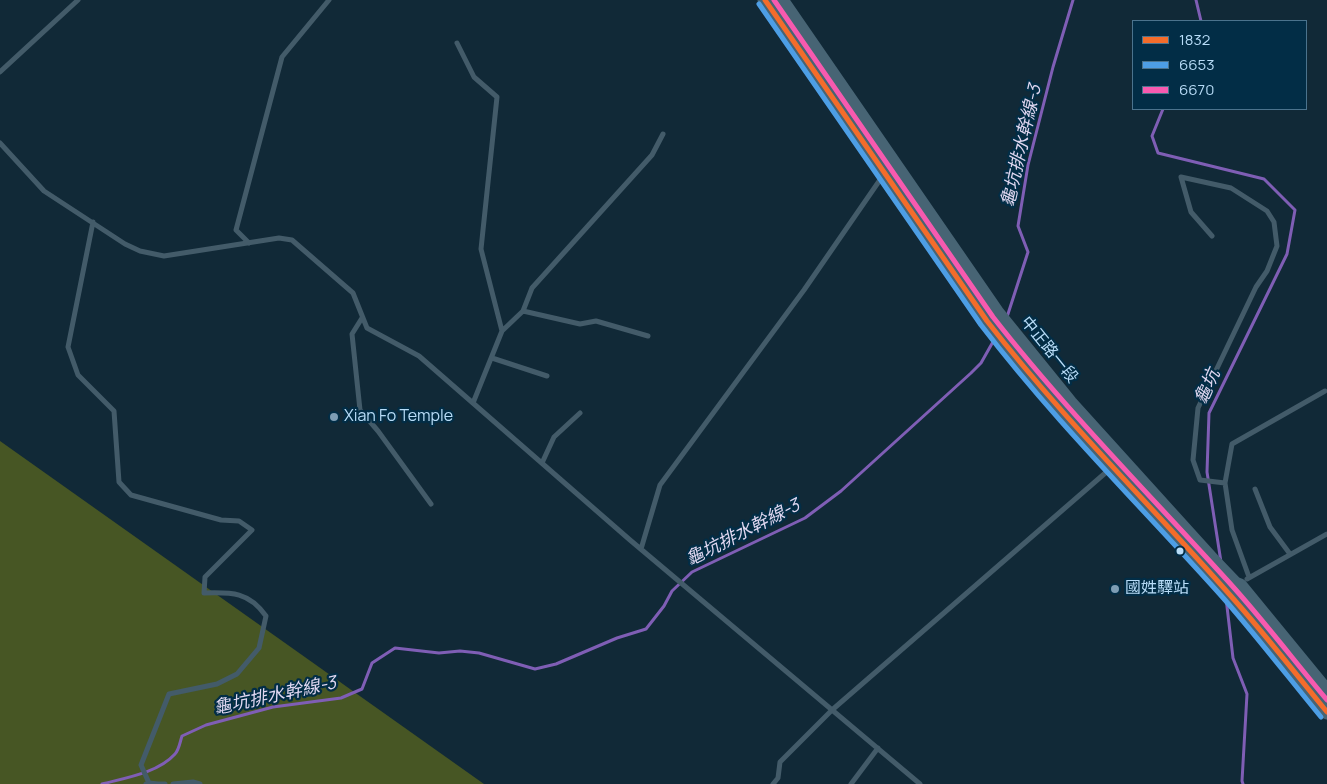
<!DOCTYPE html>
<html>
<head>
<meta charset="utf-8">
<style>
	body { margin:0 }
	#map { position:relative; width:1327px; height:784px; overflow:hidden; background:#112937; font-family:Manrope,sans-serif }
	canvas { display:block }
	.legend { position:absolute; left:1132px; top:20px; width:175px; height:90px; box-sizing:border-box; background:#022d46; border:1px solid #4b738d; margin:0; padding:6px 9px; list-style:none; font-size:15px; color:#b8dcf7 }
	.legend li { display:flex; align-items:center; gap:10px; height:25px }
	.legend b { width:25px; border:1px solid #4b738d }
</style>
</head>
<body>
<div id="map">
<canvas width="1327" height="784"></canvas>
<ul class="legend">
<li><b style="height:6px;background:#f36c2b"></b>1832</li>
<li><b style="height:6px;background:#4d9ee5"></b>6653</li>
<li><b style="height:6px;background:#f75aaf"></b>6670</li>
</ul>
</div>
<script>
const g = document.querySelector('canvas').getContext('2d');
g.lineJoin = 'round';
function paint(path, color) {
  g.fillStyle = color;
  g.fill(path, 'evenodd');
}
function trace(path, color, width, dash) {
  g.strokeStyle = color;
  g.lineWidth = width;
  g.lineCap = dash ? 'butt' : 'round';
  g.setLineDash(dash || []);
  g.stroke(path);
}
function write(font, color, halo, rows, align = 'center') {
  g.font = font + ' Manrope,"Noto Sans TC",sans-serif';
  g.lineWidth = 4.5;
  g.setLineDash([]);
  g.textBaseline = 'middle';
  g.strokeStyle = halo;
  g.fillStyle = color;
  for (const [text, x, y, turn = 0] of rows) {
    g.save();
    g.translate(x, y);
    g.rotate((+turn || 0) * Math.PI / 180);
    g.textAlign = isNaN(turn) ? turn : align;
    if (halo) g.strokeText(text, 0, 0);
    g.fillText(text, 0, 0);
    g.restore();
  }
}
paint(new Path2D(`
	M0 441 484 784H0Z`), '#475624');
trace(new Path2D(`
	M1196 0 1201 21
	M1163 109 1152 136 1158 153 1264 179 1295 210 1287 254 1209 413 1207 472 1221 562
	M1007 317 1028 252 1018 226 1028 165 1053 67 1073 0
	M1226 598 1233 658 1247 694 1242 781 1243 784
	M102 784C125 778 158 773 175 754 179 750 180 742 182 736L206 725 273 707 341 698 362 689 372 663 395 648 439 653 460 651 479 653 535 669 556 664 617 638 646 629 664 606 672 591 692 572 805 518 841 491 971 373 981 363 994 340`), '#7f5eb5', 3);
trace(new Path2D(`
	M457 43 474 77 497 97 481 249 502 331 473 403
	M0 72 78 0
	M0 143 44 191 125 244 140 251 164 256 279 238 292 240 353 293 367 328 419 356 630 540 920 784
	M93 222 68 347 78 375 114 411 119 482 131 495 221 520 239 521 252 530 205 577 204 593C232 592 249 592 266 616L259 648 237 674 217 684 169 694 141 765 149 783 146 784
	M1212 236 1191 212 1181 177 1231 188 1267 211 1274 222 1277 246 1267 271 1256 287 1198 408 1193 460 1200 480 1225 483
	M249 243 236 230 282 57 329 0
	M523 311 580 324 596 321 648 336
	M362 318 352 334 360 410 378 431 431 504
	M502 331 523 311 532 288 652 155 663 134
	M492 358 547 376
	M542 463 554 437 580 413
	M1255 489 1270 527 1290 554
	M641 549 660 485 804 290 884 174
	M1249 577 1232 530 1225 483 1232 444 1325 391
	M1247 579 1327 534
	M149 783 158 784
	M157 784H165
	M173 784 193 782 200 784
	M773 784 778 778 780 762 832 710 1111 468
	M851 784 878 748`), '#435b69', 5);
trace(new Path2D(`
	M765 0 987 321 1021 365 1112 468 1117 471 1231 596 1327 712
	M781 0 997 313 1070 403 1213 561 1235 584 1240 586 1327 692`), '#476474', 15);
trace(new Path2D(`
	M765 0 987 321C1062 418 1149 503 1230 595 1264 633 1295 673 1327 712`), '#f36c2b', 5);
trace(new Path2D(`
	M759 4 981 325C1056 423 1143 508 1225 600 1258 638 1289 678 1321 717`), '#4d9ee5', 5);
trace(new Path2D(`
	M774 0 993 317C1068 413 1154 499 1235 589 1267 625 1296 663 1327 700`), '#f75aaf', 5);
for (const [x, y, r, color] of [
	[334,417,5,"#7e9db4"],
	[1180,551,4.5,"#b8dcf7"],
	[1115,589,5,"#7e9db4"]
]) {
  const dot = new Path2D();
  dot.arc(x, y, r, 0, 2 * Math.PI);
  g.fillStyle = color;
  g.fill(dot);
  trace(dot, '#022d46', 2);
}
write('16px', '#b8dcf7', '#022d46', [
	["中正路一段",1049,350,51]
]);
write('16px', '#b8dcf7', '#022d46', [
	["Xian Fo Temple",344,417],
	["國姓驛站",1125,589]
], 'left');
write('italic 18px', '#dfd7f0', '#022d46', [
	["龜坑排水幹線-3",1022,146,-77],
	["龜坑",1208,387,-66],
	["龜坑排水幹線-3",743,533,-27],
	["龜坑排水幹線-3",275,696,-12]
]);
</script>
</body>
</html>
